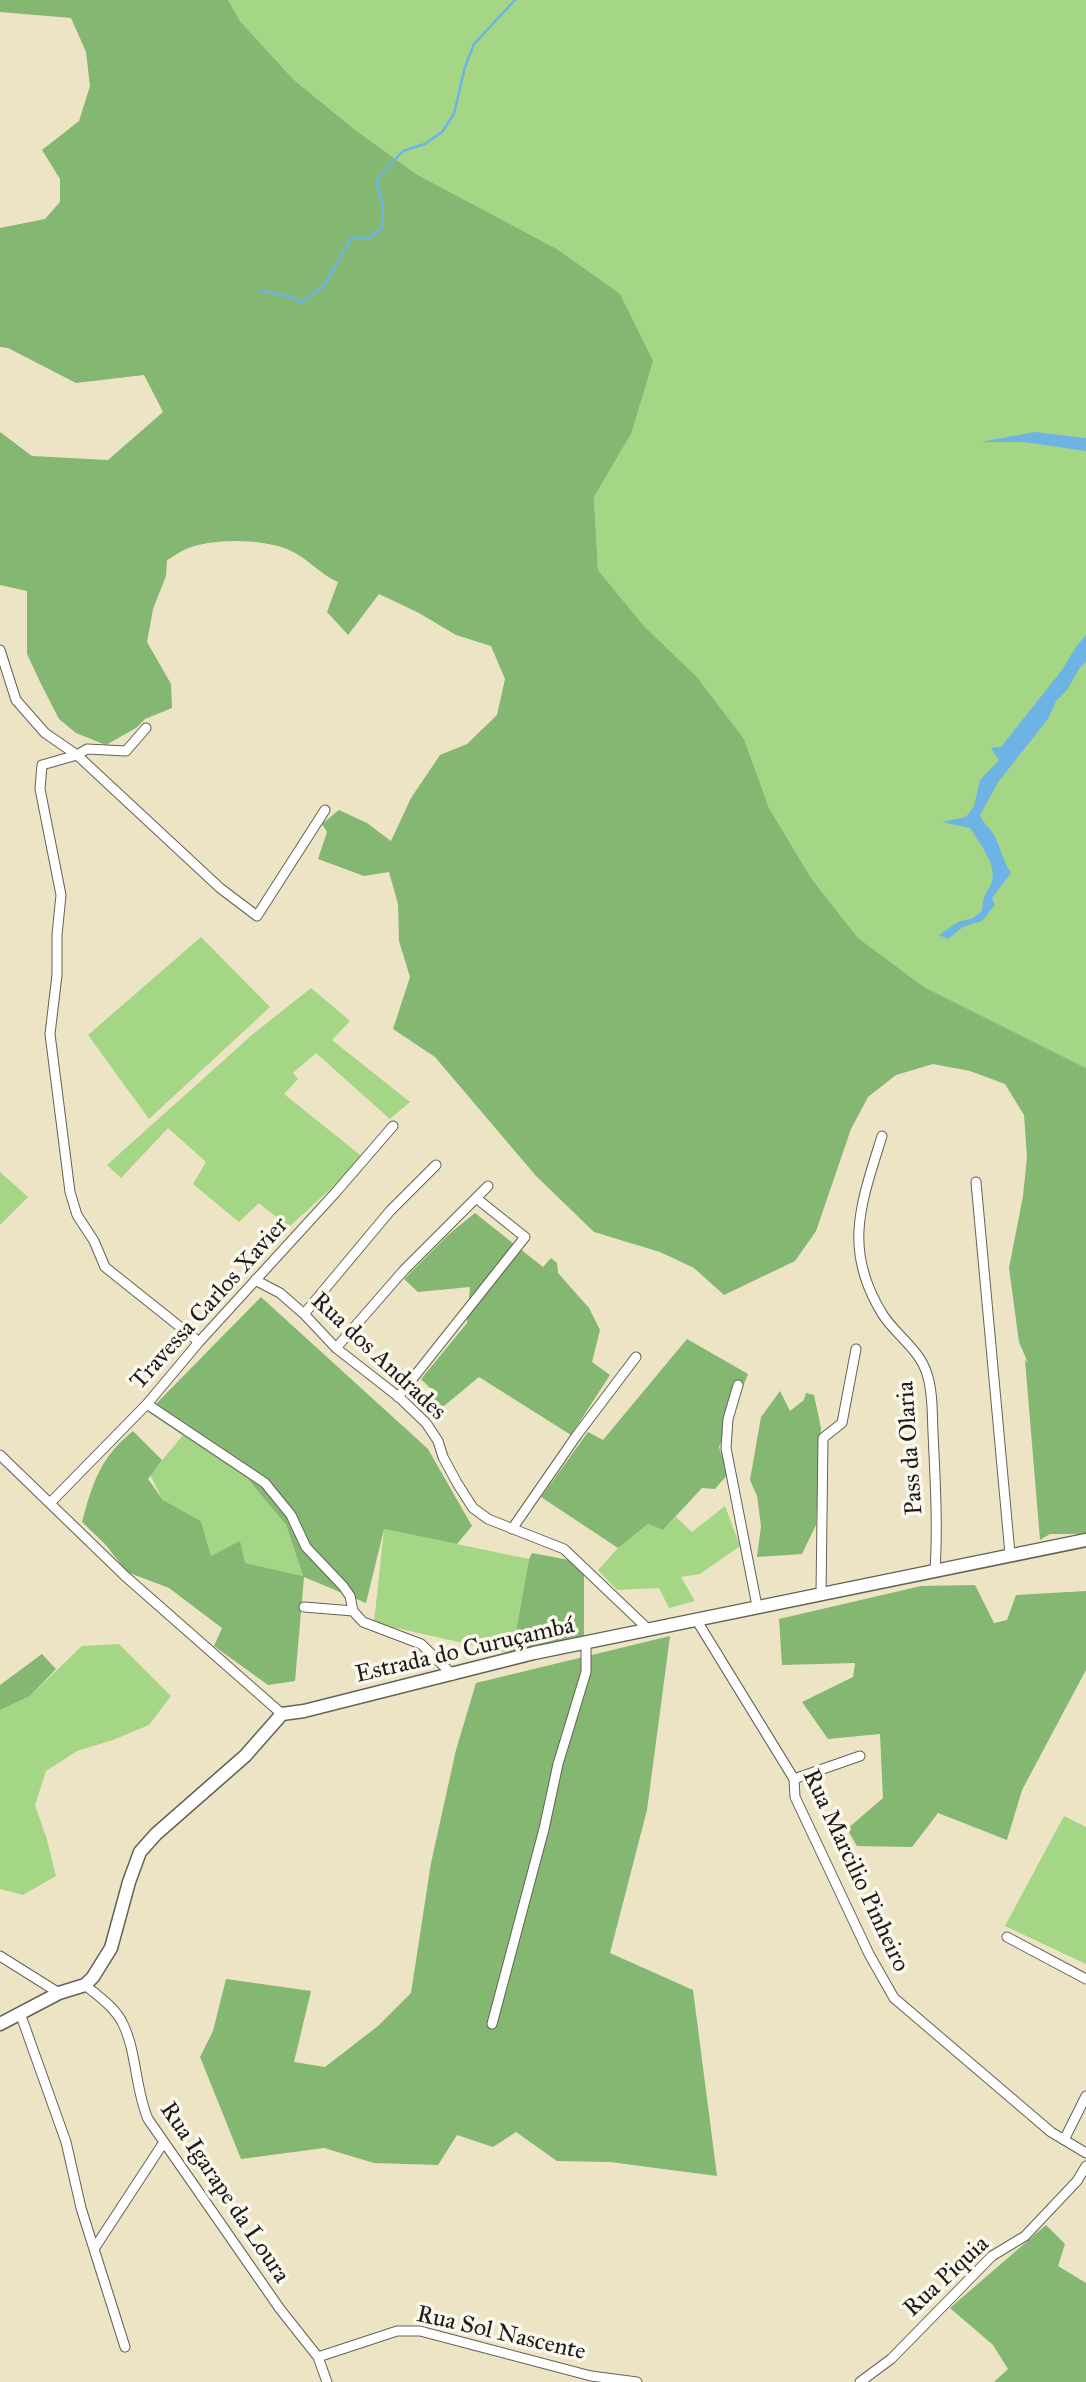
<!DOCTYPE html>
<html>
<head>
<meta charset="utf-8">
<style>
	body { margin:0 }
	canvas { display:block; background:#ece4c5 }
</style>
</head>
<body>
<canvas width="1086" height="2382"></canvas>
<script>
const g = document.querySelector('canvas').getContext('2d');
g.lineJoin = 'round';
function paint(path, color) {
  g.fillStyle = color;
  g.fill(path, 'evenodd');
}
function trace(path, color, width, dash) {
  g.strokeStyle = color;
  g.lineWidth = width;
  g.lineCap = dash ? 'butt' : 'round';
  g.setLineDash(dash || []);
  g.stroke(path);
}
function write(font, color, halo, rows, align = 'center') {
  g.font = font + ' "IM FELL Great Primer",serif';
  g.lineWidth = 7;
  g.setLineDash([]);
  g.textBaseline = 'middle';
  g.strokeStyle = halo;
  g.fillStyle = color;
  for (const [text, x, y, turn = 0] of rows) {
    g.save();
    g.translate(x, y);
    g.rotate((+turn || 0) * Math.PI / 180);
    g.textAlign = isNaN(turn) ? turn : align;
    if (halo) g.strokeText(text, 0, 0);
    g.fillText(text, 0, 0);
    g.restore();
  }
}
paint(new Path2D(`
	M228 0H1086V1068L924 987 858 938 811 878 769 808 744 739 697 677 644 626 598 570 594 497 631 434 620 295 557 249 416 174 354 129 293 79 240 21Z
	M201 937 270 1007 149 1119 88 1035Z
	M311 988 350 1021 332 1040 410 1102 390 1119 316 1053 293 1073 298 1079 284 1094 364 1158 289 1227 259 1203 239 1222 193 1184 206 1162 168 1128 121 1178 107 1165 253 1034Z
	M0 1172 28 1197 0 1225Z
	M183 1435 248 1479 286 1525 303 1576 211 1556 201 1521 163 1500 150 1475Z
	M725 1506 740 1546 700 1574 681 1577 695 1601 669 1608 659 1588 617 1590 598 1570 618 1548 648 1524 663 1530 676 1517 692 1532Z
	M384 1529 529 1559 512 1654 374 1623Z
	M119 1644 171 1696 149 1725 113 1740 77 1751 46 1771 35 1805 47 1840 56 1876 23 1895 0 1889V1710L30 1696 82 1646Z
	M1064 1816 1086 1827V1964L1005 1926Z`), '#a4d685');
paint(new Path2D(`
	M0 0H228L240 21 293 79 354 129 416 174 557 249 620 294 653 361 631 434 594 497 598 570 644 626 697 677 744 739 769 808 811 878 858 938 924 987 1086 1068V1534H1050L1040 1540 1025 1360 1028 1363 1019 1342 1009 1268 1023 1196 1027 1157 1024 1115 1005 1084 970 1071 933 1064 896 1075 868 1097 851 1129 816 1231 795 1261 724 1295 694 1268 660 1252 594 1232 536 1176 435 1057 393 1029 410 977 399 941 398 904 389 872 364 876 318 859 327 832 322 824 339 810 367 823 391 841 411 798 440 755 467 744 497 715 505 679 491 646 456 635 419 613 379 594 348 635 327 612 338 582C322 575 312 563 297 554 272 538 213 537 186 549 179 552 173 557 167 560L166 576 153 609 147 642 171 684 172 708 145 719 136 728 106 745 76 733 59 719 42 686 27 654V591L0 585V432L32 456 108 460 163 412 144 375 76 383 8 348 0 347V228L45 219 60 202V179L42 150 79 121 90 86 86 52 71 18 0 12Z
	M475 1213 543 1267 551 1258 557 1263 558 1273 589 1308 600 1330 592 1362 610 1375 571 1435 479 1377 432 1416 433 1391 421 1379 467 1323 470 1287 418 1292 404 1279 448 1235Z
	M261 1297 428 1449 472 1526 457 1544 384 1529 366 1603 304 1577 295 1681 268 1685 214 1646 222 1628 169 1588 127 1572 105 1544 82 1522C93 1482 100 1458 133 1431L162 1460 148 1479 163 1500 201 1521 211 1556 240 1541 245 1563 303 1576 286 1525 248 1479 148 1412Z
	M687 1339 748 1374 719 1447 728 1474 715 1489 702 1488 663 1530 648 1524 618 1548 541 1497 588 1432 603 1440Z
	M780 1391 790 1411 804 1400 806 1393 814 1395 821 1428 816 1525 802 1554 757 1557 761 1526 757 1496 750 1480 761 1417Z
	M532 1553 569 1560 584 1574V1642L512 1654 529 1559Z
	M975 1585 994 1623 1007 1620 1016 1595 1086 1591V1670L1022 1790 1007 1840 938 1813 912 1847 857 1846 847 1829 883 1798 880 1734 828 1739 802 1702 853 1677 855 1663 782 1665 779 1619 921 1586Z
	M670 1636 647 1810 610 1953 693 1990 717 2176 610 2162 557 2161 516 2132 493 2147 457 2135 438 2165 374 2163 324 2148 241 2159 200 2057 213 2031 226 1979 311 1991 294 2062 325 2067 378 2026 411 1993 431 1863 456 1750 476 1683Z
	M42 1654 56 1669 30 1696 0 1710V1685Z
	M1046 2225 1065 2244 1058 2266 1086 2283V2382H994L1008 2369 993 2345 950 2308Z`), '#83b772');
paint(new Path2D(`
	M1035 432 1086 438V451L1024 442H980Z
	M1086 635V662L1081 666 1067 690 1056 701 1048 719 999 781 980 815C983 824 990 827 994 835 1001 848 1002 859 1011 873L992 898 995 905 982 921 963 927 948 939 939 935 958 922 973 918 982 911C983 895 985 897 991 884 999 866 979 843 970 828L942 822 966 817 974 806 980 780 999 760 991 748 1001 747 1062 670 1076 647Z`), '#6db3e4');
trace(new Path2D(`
	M261 291 288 296 302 302 325 285 351 238H369L382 228 383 208 377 183 380 176 403 151 425 144 442 132 454 114 465 67 474 44 515 0`), '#6db3e4', 2.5);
const minor = new Path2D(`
	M0 650 16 700 45 733 77 755 87 749 126 751 146 728
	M882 1136C861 1204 842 1249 883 1315 896 1335 920 1350 927 1374 933 1392 932 1413 933 1432 935 1478 938 1525 935 1570
	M976 1182 1010 1554
	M255 1280 280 1293 304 1314 336 1348 400 1398 426 1423 438 1441 443 1457 457 1483 473 1508 488 1519 564 1549 649 1630
	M304 1314 390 1211 436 1165
	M199 1342 105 1267 94 1241 77 1215 70 1192 50 1034 57 975V935L61 895 40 789 42 765 77 755 220 888 257 916 325 810
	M336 1348 404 1270 488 1186
	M738 1385 728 1419 726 1448 757 1606
	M398 1397 525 1237 476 1198
	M147 1404 265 1483 291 1515 306 1547 343 1586 350 1596 353 1611 363 1622 421 1644 453 1675
	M0 1455 125 1576 282 1714
	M50 1503 147 1404 199 1342 336 1192 393 1126
	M512 1529 577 1435 636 1357
	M821 1594 823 1438 842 1423 856 1349
	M304 1607 353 1611
	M697 1621 794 1779 795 1797 869 1954 894 1998 1051 2132 1086 2153
	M794 1779 860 1756
	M1007 1937 1086 1979
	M0 1956 59 1993
	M85 1985C98 1996 115 2007 123 2024 137 2053 135 2089 148 2119L280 2309 318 2357 327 2382
	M20 2013 66 2142 81 2208 125 2347
	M492 2024 544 1829 558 1764 586 1672V1644
	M1064 2140 1086 2096
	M94 2249 164 2142
	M318 2357 397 2331H420L591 2376 637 2382
	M860 2382 891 2359 992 2256 1025 2236 1077 2181 1086 2166`);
const tertiary = new Path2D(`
	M0 2024 59 1993 85 1985 93 1977 111 1948 129 1882 140 1852 156 1834 245 1756 282 1714 304 1711 534 1653 1086 1540`);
trace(minor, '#656257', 11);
trace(tertiary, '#656257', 15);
trace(minor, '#fff', 9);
trace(tertiary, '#fff', 12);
write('24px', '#1c1c1c', '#fbf7ec', [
	["Travessa Carlos Xavier",210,1304,-48],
	["Rua dos Andrades",378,1357,43],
	["Pass da Olaria",911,1448,-94],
	["Estrada do Curuçambá",465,1651,-13],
	["Rua Marcilio Pinheiro",855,1871,65],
	["Rua Igarape da Loura",224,2193,56],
	["Rua Piquia",947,2277,-43],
	["Rua Sol Nascente",501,2334,13]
]);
</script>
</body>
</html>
